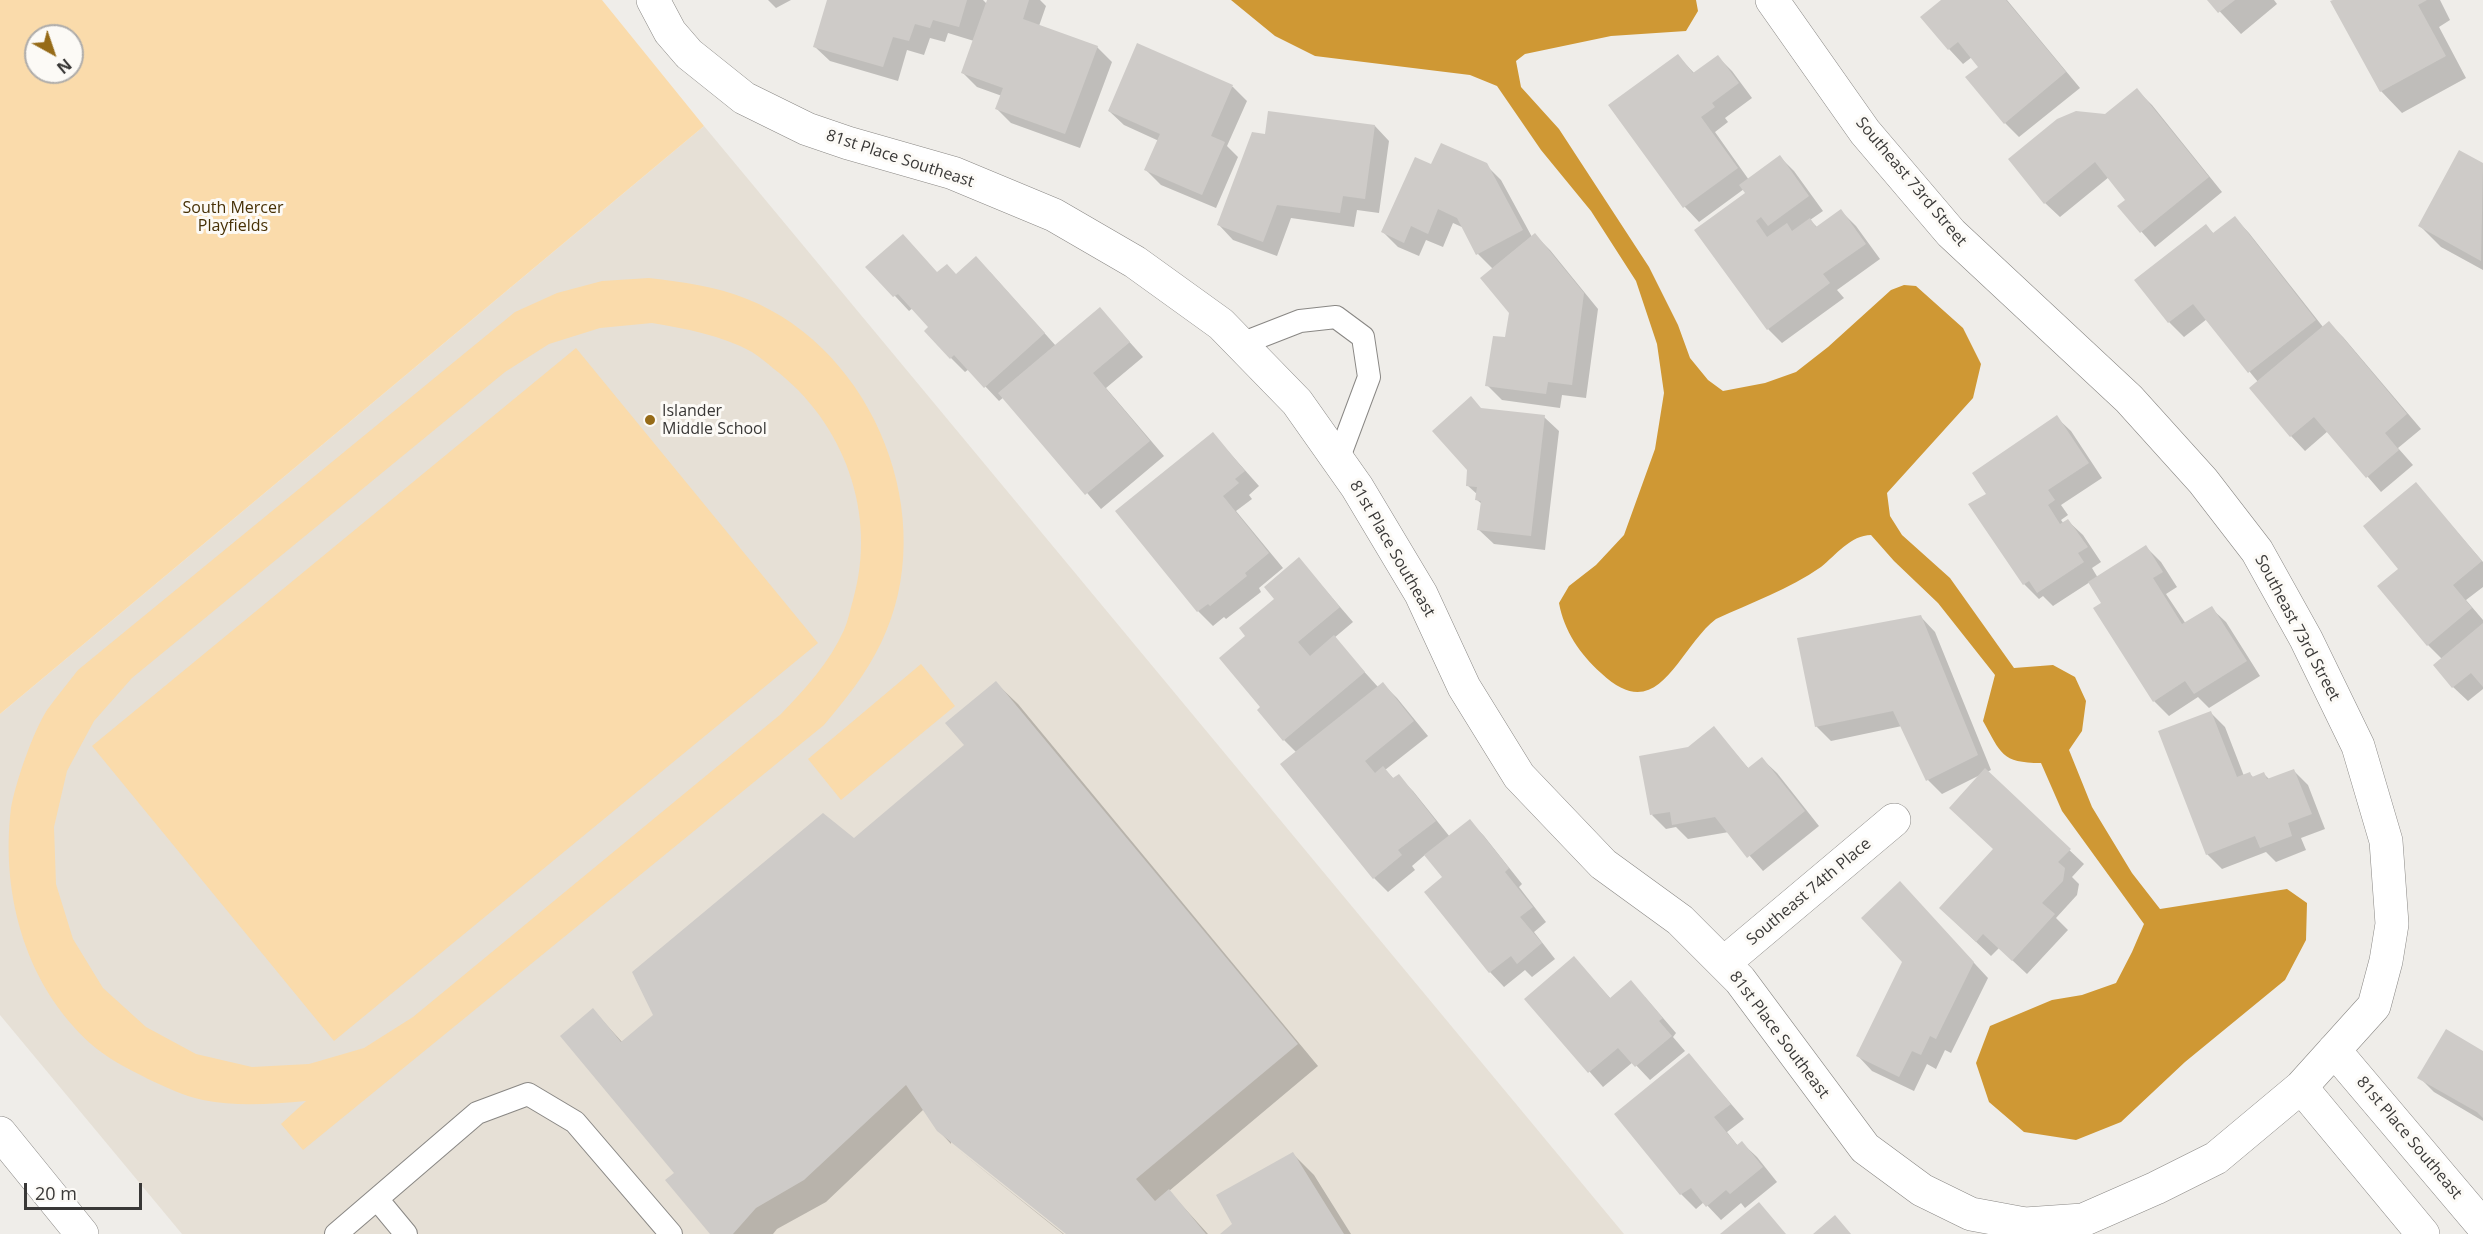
<!DOCTYPE html>
<html>
<head>
<meta charset="utf-8">
<style>
	body { margin:0 }
	#map { position:relative; width:2483px; height:1234px; overflow:hidden; background:#efede9; font-family:"Open Sans",sans-serif }
	canvas { display:block }
	.north { position:absolute; left:24px; top:24px; width:60px; height:60px; box-sizing:border-box; background:#fcfaf6; border:2px solid #aeacaa; border-radius:50%; rotate:140deg; font-size:16px; font-weight:700; line-height:24px; text-align:center; color:#393837 }
	.north::after { content:''; display:block; margin:auto; width:21px; height:27px; background:#966b18; clip-path:polygon(50% 0,100% 100%,50% 72%,0 100%) }
	.scale { position:absolute; left:24px; top:1183px; width:118px; height:27px; box-sizing:border-box; border:3px solid #393837; border-top:0; padding-left:8px; font-size:18px; line-height:21px; white-space:nowrap; color:#393837; -webkit-text-stroke:4px #fcfaf6; paint-order:stroke }
</style>
</head>
<body>
<div id="map">
<canvas width="2483" height="1234"></canvas>
<div class="north">N</div>
<div class="scale">20 m</div>
</div>
<script>
const g = document.querySelector('canvas').getContext('2d');
g.lineJoin = 'round';
function paint(path, color) {
  g.fillStyle = color;
  g.fill(path, 'evenodd');
}
function trace(path, color, width, dash) {
  g.strokeStyle = color;
  g.lineWidth = width;
  g.lineCap = dash ? 'butt' : 'round';
  g.setLineDash(dash || []);
  g.stroke(path);
}
function write(font, color, halo, rows, align = 'center') {
  g.font = font + ' "Open Sans",sans-serif';
  g.lineWidth = 6;
  g.setLineDash([]);
  g.textBaseline = 'middle';
  g.strokeStyle = halo;
  g.fillStyle = color;
  for (const [text, x, y, turn = 0] of rows) {
    g.save();
    g.translate(x, y);
    g.rotate((+turn || 0) * Math.PI / 180);
    g.textAlign = isNaN(turn) ? turn : align;
    if (halo) g.strokeText(text, 0, 0);
    g.fillText(text, 0, 0);
    g.restore();
  }
}
paint(new Path2D(`
	M704 126 1624 1234H182L0 1015V714Z`), '#e6e0d6');
paint(new Path2D(`
	M0 0H602L704 126 0 714ZM36 36H72V72H36Z
	M649 278C683 282 715 286 747 299 875 350 942 519 881 643 866 674 846 699 824 725L303 1150 281 1124 306 1101C272 1104 237 1107 203 1100 184 1096 165 1087 148 1079 131 1070 112 1061 97 1049 27 991 0 896 11 808 16 781 33 732 47 710 57 696 68 683 78 670L515 312 557 293 602 281ZM652 323C687 329 721 335 752 352 760 357 767 363 774 369 844 422 878 514 853 600 850 610 848 621 844 630 829 663 806 688 781 714L413 1017 364 1048 309 1064 252 1067 196 1054 146 1027 103 988 73 939 56 884 54 827 67 771 94 721 132 678 505 372 549 344 600 328Z
	M576 348 818 643 334 1041 92 746Z
	M921 664 955 706 841 800 808 759Z`), '#fadbab');
paint(new Path2D(`
	M1231 0H1696L1698 11 1686 31 1611 36 1525 54 1516 61 1521 87 1559 129 1649 267 1678 325 1690 358 1708 380 1723 391 1765 383 1796 372 1828 347 1891 290 1904 285 1916 286 1963 328 1981 364 1973 398 1887 493 1890 516 1902 535 1950 578 2014 668 2053 665 2075 677 2086 701 2082 731 2069 750 2092 807 2132 873 2160 909 2287 889 2307 903 2306 940 2285 980 2185 1062 2121 1122 2076 1140 2024 1132 1989 1102 1976 1063 1990 1026 2052 1000 2082 995 2116 983 2132 952 2144 924 2062 811 2041 763C2001 763 2001 753 1983 721L1995 675 1938 603 1894 561 1871 535C1851 535 1836 555 1821 567 1789 589 1751 603 1716 619 1677 649 1659 728 1601 673 1580 654 1564 631 1559 603L1569 586 1596 565 1624 535 1655 449 1664 393 1657 344 1636 281 1591 211 1541 150 1497 86 1470 75 1315 56 1275 36Z`), '#cf9834');
paint(new Path2D(`
	M768 0H791L776 8Z
	M829 0H983L987 4 989 0H1040L1046 6 1039 26 1097 47 1112 62 1080 148 1011 123 997 109 1002 96 977 87 962 72 974 41 948 33 945 42 930 38 924 55 907 50 898 81 830 61 815 47Z
	M1944 0H2007L2080 88 2019 137 2005 123 1980 67 1972 57 1963 64 1949 49Z
	M2209 0H2274L2277 4 2241 34Z
	M2336 0H2440L2450 20 2439 27 2466 78 2402 113 2381 91Z
	M1138 45 1233 87 1247 101 1227 146 1238 157 1216 208 1161 185 1146 170 1159 141 1124 125 1109 111Z
	M1678 56 1695 74 1718 57 1732 71 1752 98 1725 118 1728 122 1715 132 1749 180 1780 157 1794 171 1823 211 1810 220 1818 228 1841 211 1856 226 1880 259 1837 290 1844 298 1782 343 1768 329 1747 193 1744 189 1699 222 1685 207 1611 106Z
	M2137 90 2152 105 2222 192 2155 247 2119 206 2128 200 2109 177 2060 217 2045 203 2106 116Z
	M1375 126 1389 141 1379 213 1357 210 1354 227 1291 218 1277 256 1233 240 1219 225 1267 136Z
	M2460 152 2483 164V270L2441 247 2420 226Z
	M1486 165 1501 180 1532 237 1535 235 1550 250 1598 309 1586 398 1562 395 1560 408 1502 400 1487 385 1506 339 1510 312 1493 269 1478 254 1464 228 1453 223 1443 247 1426 240 1419 256 1398 247 1383 232 1432 166Z
	M2235 218 2249 233 2323 327 2329 323 2343 337 2421 429 2398 448 2413 465 2381 492 2328 431 2305 451 2291 436 2258 382 2207 319 2184 337 2169 322 2136 281 2206 226 2214 234Z
	M868 267 957 276 990 272 1056 346 1100 309 1143 357 1106 388 1164 456 1101 509 1004 397 999 401 969 369 965 372 951 358 931 328 913 308 909 311Z
	M1482 410 1544 417 1559 431 1545 550 1494 544 1479 530 1482 504 1477 500 1478 495 1467 485Z
	M2056 417 2071 431 2102 478 2061 505 2068 515 2061 520 2064 524 2068 521 2083 535 2101 562 2092 568 2098 578 2146 547 2161 562 2177 587 2166 594 2186 624 2211 608 2226 622 2260 676 2209 708 2198 697 2169 716 2154 701 2095 608 2103 603 2090 582 2053 606 2043 596 2039 599 2024 584 1988 494Z
	M1213 434 1259 486 1249 495 1252 499 1236 511 1283 568 1259 588 1261 592 1226 619 1224 617 1213 626 1198 611 1118 511Z
	M2416 484 2483 562V587L2466 600 2483 620V689L2468 701 2453 687 2442 659 2428 645 2400 569Z
	M1299 559 1353 622 1334 638 1378 687 1383 684 1397 698 1428 736 1385 770 1394 779 1398 776 1413 791 1450 837 1470 821 1484 836 1522 884 1519 887 1546 922 1534 932 1555 959 1532 977 1525 970 1504 987 1490 972 1444 878 1426 854 1412 866 1415 870 1388 892 1374 878 1297 753 1284 740 1263 707 1247 636 1276 599Z
	M1921 617 1935 632 1991 770 1987 772 2084 864 2072 877 2079 884 2077 895 2056 918 2068 930 2027 974 1999 948 1991 956 1955 922 1995 850 1980 775 1942 794 1928 780 1902 726 1831 741 1816 726Z
	M996 683 1018 704 1318 1066 1169 1191 1208 1234H1068L951 1141V1144L938 1130 924 1109 826 1202 777 1229 773 1234H712L676 1174 593 1010 623 1043 854 839 966 745Z
	M2210 712 2225 727 2244 776 2249 773 2254 778 2264 774 2270 780 2294 771 2308 785 2325 829 2301 838 2306 850 2276 862 2266 852 2222 869 2207 854Z
	M1714 728 1749 769 1762 759 1777 773 1819 826 1763 871 1729 832 1688 839 1676 827 1666 829 1652 815 1688 748Z
	M1914 898 1988 978 1951 1053 1945 1050 1936 1069 1927 1064 1914 1091 1872 1071 1858 1056 1903 962Z
	M1574 958 1611 999 1645 997 1676 1033 1673 1037 1685 1051 1650 1080 1633 1062 1603 1087 1526 999Z
	M2483 1053V1121L2434 1092 2419 1077Z
	M1689 1055 1744 1119 1727 1132 1738 1146 1742 1143 1757 1157 1777 1182 1745 1208 1741 1203 1721 1220 1704 1202 1696 1209 1681 1194 1616 1115Z
	M957 1149 1064 1234H1063Z
	M1292 1153 1314 1175 1351 1234H1223L1234 1225Z`), '#0003');
paint(new Path2D(`
	M827 0H967L959 27 933 20 930 28 915 24 909 41 893 37 883 67 813 47Z
	M987 0H1029L1023 19 1098 46 1065 134 995 109 1003 88 961 73Z
	M1941 0H2006L2066 72 2004 124 1965 77 1978 67 1958 42 1948 50 1920 17Z
	M2207 0H2235L2218 13Z
	M2333 0H2427L2418 5 2446 56 2380 92 2330 1Z
	M1137 43 1233 85 1211 136 1225 142 1202 195 1144 170 1160 134 1108 111Z
	M1678 54 1693 73 1718 55 1739 83 1712 103 1715 107 1701 117 1738 168 1683 208 1608 105Z
	M2137 88 2209 177 2140 233 2117 206 2125 200 2095 162 2044 204 2008 159 2057 119 2076 111 2105 114Z
	M1268 111 1375 125 1365 199 1343 196 1340 213 1277 205 1263 242 1217 225 1252 132 1265 134Z
	M1441 143 1487 163 1523 230 1476 255 1457 218 1438 209 1428 234 1411 226 1404 243 1381 232 1415 157 1431 164Z
	M2459 150 2483 163 2481 261 2418 226Z
	M1780 155 1809 196 1768 226 1761 217 1756 221 1767 237 1787 223 1792 231 1810 218 1816 227 1841 209 1866 244 1823 274 1830 283 1767 330 1694 230 1745 193 1739 185Z
	M2235 216 2316 320 2248 373 2193 304 2168 323 2134 280 2206 224 2213 233Z
	M1535 233 1584 293 1572 385 1548 382 1546 394 1485 386 1493 336 1505 337 1509 313 1480 278Z
	M903 234 937 272 947 264 956 274 976 256 1045 333 984 388 954 355 950 359 924 331 928 327 898 294 893 297 865 267Z
	M1100 307 1130 342 1093 373 1150 441 1085 495 998 393Z
	M2329 321 2407 414 2385 433 2399 450 2366 478 2314 417 2290 437 2249 388Z
	M1471 396 1481 408 1545 415 1531 536 1477 530 1481 501 1475 500 1477 487 1466 486 1467 470 1432 431Z
	M2057 415 2089 463 2048 490 2055 500 2048 505 2060 524 2068 519 2088 547 2078 553 2084 562 2037 593 2029 581 2023 585 1968 504 1986 494 1972 473Z
	M1213 432 1245 471 1235 479 1239 483 1223 496 1269 553 1245 573 1247 576 1210 606 1208 604 1197 612 1115 511Z
	M2416 482 2482 561 2453 585 2472 608 2427 646 2377 586 2398 569 2363 526Z
	M2146 545 2163 572 2153 578 2182 624 2212 606 2247 661 2194 694 2185 681 2153 702 2093 608 2101 603 2088 582Z
	M1299 557 1340 607 1298 642 1310 656 1334 635 1365 672 1283 741 1257 710 1260 707 1219 658 1245 636 1239 628 1274 599 1264 587Z
	M1921 615 1978 755 1926 781 1893 711 1815 727 1797 638Z
	M2483 623V687L2471 673 2452 688 2433 665Z
	M996 681 1298 1044 1136 1179 1155 1201 1169 1189 1206 1234H1066L937 1131 906 1085 804 1180 756 1208 733 1234H710L665 1180 674 1173 560 1036 593 1008 621 1042 653 1015 632 972 823 813 854 838 964 745 945 723Z
	M1383 682 1414 721 1365 761 1375 773 1383 766 1393 778 1399 774 1436 821 1398 850 1402 855 1373 879 1280 764Z
	M2211 711 2237 777 2250 772 2252 777 2264 772 2267 779 2294 769 2312 814 2288 823 2292 836 2260 848 2255 836 2206 855 2158 731Z
	M1714 726 1748 768 1762 757 1805 811 1747 858 1715 817 1672 825 1670 812 1650 815 1639 756 1688 747Z
	M1985 768 2071 849 2058 862 2065 868 2063 881 2042 903 2055 914 2012 961 1983 934 1976 942 1939 908 1993 849 1949 808Z
	M1470 819 1509 868 1505 872 1533 907 1520 917 1542 943 1517 964 1511 956 1489 973 1424 892 1442 877 1424 855Z
	M1900 881 1974 962 1936 1039 1930 1036 1921 1055 1912 1051 1899 1077 1856 1056 1902 962 1861 918Z
	M1574 956 1610 998 1631 980 1663 1018 1659 1021 1672 1036 1635 1067 1618 1048 1588 1073 1524 999Z
	M2446 1029 2483 1051V1118L2477 1112 2417 1078Z
	M1689 1053 1731 1104 1714 1117 1737 1145 1742 1141 1763 1167 1730 1194 1726 1190 1706 1207 1691 1188 1680 1195 1614 1114Z
	M1293 1152 1344 1234H1220L1232 1224 1216 1195Z
	M1759 1202 1786 1234H1720Z
	M1835 1215 1851 1234H1813Z`), '#cecbc8');
const lane = new Path2D(`
	M1241 344 1300 321 1336 317 1363 337 1369 377 1338 460
	M377 1199 406 1234
	M336 1234 477 1113 528 1094 575 1122 671 1234`);
const street = new Path2D(`
	M653 0 670 32 689 54 744 98 807 129 848 143 953 173 1054 215 1135 262 1221 324 1297 402 1357 487 1421 594 1464 687 1519 776 1603 864 1680 920 1740 980 1865 1148 1922 1190 1971 1214 2025 1224 2083 1220 2156 1188 2216 1158 2301 1087 2374 1006 2386 961 2392 924 2386 841 2358 746 2306 639 2257 551 2203 481 2129 399 1951 233 1865 132 1772 0
	M1724 963 1894 820
	M2334 1050 2483 1226
	M2301 1087 2423 1234
	M0 1133 82 1234`);
trace(lane, '#898784', 24);
trace(street, '#898784', 34);
trace(lane, '#fff', 22);
trace(street, '#fff', 33);
for (const [x, y, r, color] of [
	[650,420,6,"#966b18"]
]) {
  const dot = new Path2D();
  dot.arc(x, y, r, 0, 2 * Math.PI);
  g.fillStyle = color;
  g.fill(dot);
  trace(dot, '#fcfaf6', 2);
}
write('16px', '#393837', '#fcfaf6', [
	["81st Place Southeast",900,159,18],
	["Southeast 73rd Street",1911,182,50],
	["81st Place Southeast",1392,549,60],
	["Southeast 73rd Street",2297,628,62],
	["Southeast 74th Place",1809,892,-40],
	["81st Place Southeast",1779,1035,53],
	["81st Place Southeast",2409,1138,50]
]);
write('16px', '#473106', '#fcfaf6', [
	["South Mercer",233,208],
	["Playfields",233,226]
]);
write('16px', '#393837', '#fcfaf6', [
	["Islander",662,411],
	["Middle School",662,429]
], 'left');
</script>
</body>
</html>
